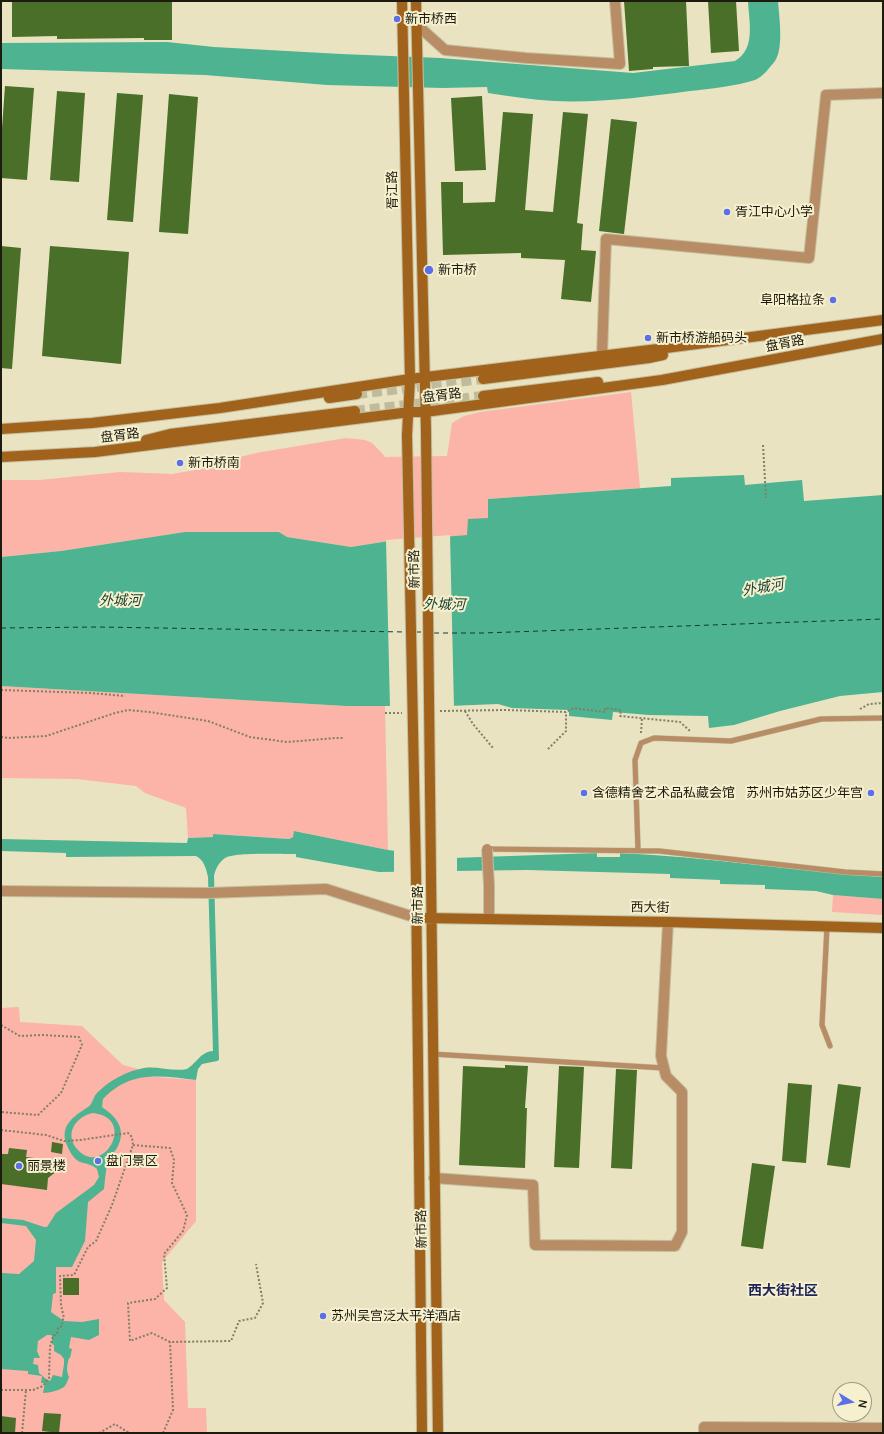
<!DOCTYPE html>
<html>
<head>
<meta charset="utf-8">
<style>
	body { margin:0 }
	#map { position:relative; width:884px; height:1434px; overflow:hidden; background:#e9e3c1; font-family:Manrope,sans-serif }
	canvas { display:block }
	.frame { position:absolute; inset:0; border:2px solid #1d1b0f; pointer-events:none }
	.north { position:absolute; left:832px; top:1382px; width:40px; height:40px; box-sizing:border-box; background:#f6f0ce; border:1px solid #9f9b82; border-radius:50%; rotate:100deg; font-size:11px; font-weight:700; line-height:16px; text-align:center; color:#1d1b0f }
	.north::after { content:''; display:block; margin:auto; width:14px; height:18px; background:#5b70e7; clip-path:polygon(50% 0,100% 100%,50% 72%,0 100%) }
</style>
</head>
<body>
<div id="map">
<canvas width="884" height="1434"></canvas>
<div class="frame"></div>
<div class="north">N</div>
</div>
<script>
const g = document.querySelector('canvas').getContext('2d');
g.lineJoin = 'round';
function paint(path, color) {
  g.fillStyle = color;
  g.fill(path, 'evenodd');
}
function trace(path, color, width, dash) {
  g.strokeStyle = color;
  g.lineWidth = width;
  g.lineCap = dash ? 'butt' : 'round';
  g.setLineDash(dash || []);
  g.stroke(path);
}
function write(font, color, halo, rows, align = 'center') {
  g.font = font + ' Manrope,"Noto Sans SC",sans-serif';
  g.lineWidth = 4;
  g.setLineDash([]);
  g.textBaseline = 'middle';
  g.strokeStyle = halo;
  g.fillStyle = color;
  for (const [text, x, y, turn = 0] of rows) {
    g.save();
    g.translate(x, y);
    g.rotate((+turn || 0) * Math.PI / 180);
    g.textAlign = isNaN(turn) ? turn : align;
    if (halo) g.strokeText(text, 0, 0);
    g.fillText(text, 0, 0);
    g.restore();
  }
}
paint(new Path2D(`
	M631 392 640 488 488 499V518L467 535 389 541 351 547 287 537 279 532H185L61 551 1 557V480H39L120 472 172 474 201 469 212 464 256 453 346 438 365 440 372 443 381 452 385 457 447 456 452 423 464 416 480 412Z
	M1 686 346 706H385L388 850 295 831 293 837 289 839 213 834V837L188 838 186 808 145 793 136 786 77 779 1 778Z
	M833 895 883 899V915L832 912Z
	M19 1007 20 1022 82 1026 123 1065 138 1069 145 1076 196 1080V1221L162 1262 164 1300 185 1322 188 1408H206L207 1433H1V1008Z`), '#fcb3a8');
paint(new Path2D(`
	M748 1H778C779 16 784 48 775 61 770 67 763 77 755 80 737 86 709 89 690 91 645 97 599 103 554 101 532 100 510 96 488 93L487 87 443 88 327 85 205 75 1 69V43L167 42 214 47 341 54 440 58 633 73 735 61C756 49 749 22 748 1Z
	M744 475 745 485 802 480 804 501 883 495V486V692L840 696 780 711 734 725 709 728 708 716 649 715 613 712 612 720 569 716V710L512 708 498 704 448 706H346L1 686V557L61 551 185 532H279L287 537 351 547 389 541 467 535 468 519 488 518V499L671 486V478Z
	M294 831 388 850 453 858 597 853V857H620V853C708 857 795 871 883 877V899L833 895 816 891 765 889V885L720 884V880L670 878V874L527 870 379 872 296 857V854C282 854 234 852 225 858 219 862 215 870 214 876L219 1060 217 1061 202 1064 198 1069 196 1080C160 1076 131 1070 103 1099L102 1107C117 1117 127 1130 117 1148 115 1152 111 1154 109 1158 106 1165 105 1181 104 1189L88 1202 85 1241 72 1267H56V1293L53 1294 51 1312 64 1321 82 1322 99 1319V1335L89 1340 71 1337 69 1348 72 1349 70 1358H69C67 1365 66 1371 69 1377 68 1380 66 1385 64 1387 60 1390 49 1393 43 1393L45 1383H41L42 1376 28 1374V1371L1 1369V1273L19 1274 34 1261 36 1240 26 1226 1 1223V1218L23 1220 44 1227H47L56 1213 94 1185 99 1177 97 1169C91 1164 87 1164 80 1162 73 1159 69 1150 66 1143 60 1124 76 1115 88 1107 93 1104 93 1096 98 1092 110 1080 127 1071 144 1068 158 1066 173 1072 187 1069 197 1063 200 1052 213 1051L208 877C206 868 204 860 196 856L66 857V853L1 851V839L187 843 188 838 213 837V834L289 839 293 837ZM93 1113C138 1118 103 1179 77 1149 64 1134 76 1116 93 1113ZM47 1335H51L52 1337V1344L54 1345V1351L61 1355 64 1359V1364L62 1377 53 1375 50 1381 46 1379 39 1373 38 1365 33 1364 34 1358H40L37 1351 38 1341Z`), '#4db390');
paint(new Path2D(`
	M450 535 454 708H390L386 540Z
	M394 848 457 855V873L394 874Z`), '#e9e3c1');
trace(new Path2D(`
	M1 628 98 627 406 632
	M416 632H424
	M434 633H483L883 619`), '#103d2e', 1, [5, 4]);
paint(new Path2D(`
	M12 1H172V40H144V38L57 39V36L12 37Z
	M624 1H686L689 66 653 67V69L629 71Z
	M708 1H736L739 51 711 53Z
	M5 86 34 88 27 180 1 178V142Z
	M57 91 85 93 79 182 50 180Z
	M117 93 143 95 133 222 107 220Z
	M169 94 198 97 188 234 159 232Z
	M482 96 486 170 455 171 451 98Z
	M503 112 533 114 525 210 553 212 563 112 588 114 577 223 583 224 581 250 596 251 591 302 561 299 565 260 521 258V253L443 255 441 182H463V203L495 202Z
	M611 119 637 122 624 234 599 231Z
	M1 246 21 248 12 369 1 368Z
	M50 246 129 252 121 364 42 356Z
	M505 1065 528 1066 525 1108H527L525 1168 459 1165 463 1066 505 1068Z
	M559 1066 584 1067 579 1168 554 1167Z
	M616 1069 637 1070 632 1169 611 1168Z
	M788 1083 812 1085 806 1163 782 1161Z
	M838 1084 861 1087 850 1168 827 1165Z
	M52 1142 63 1144 62 1154 51 1152Z
	M9 1148 27 1150 26 1157 58 1161 57 1171 48 1178 47 1190 1 1184V1154H8Z
	M752 1163 775 1166 763 1249 741 1246Z
	M63 1278H79V1295H63Z
	M44 1413 61 1414 59 1433 42 1431Z
	M1 1416 16 1418 15 1433H1Z`), '#496f28');
trace(new Path2D(`
	M357 394 483 379
	M355 411 483 396`), '#c0bb9d', 10, [10, 5]);
const lane = new Path2D(`
	M487 849 659 851 845 872 883 874
	M638 850 635 760 641 743 654 738 731 741 821 719 883 718
	M827 927 822 1025 830 1046
	M432 1054 664 1068`);
const street = new Path2D(`
	M416 24 445 50 526 58 620 64 615 1
	M602 356 606 239 809 258 826 95 883 93
	M489 885V919
	M1 891 208 893 326 889 417 918
	M434 1178 533 1185 535 1245 675 1246 682 1232V1092L666 1076 661 1056 668 922
	M704 1433V1427L883 1428`);
const secondary = new Path2D(`
	M402 1 410 379 407 435
	M416 1 426 431
	M483 379 649 358 663 355
	M483 396 598 382
	M329 398 357 394
	M1 429 92 423 220 408 410 379 658 349 883 320
	M146 440 170 434 355 411
	M1 457 95 452 410 412H425L662 380 883 339
	M416 876 422 1433
	M431 878 438 1433
	M425 918 668 922 883 928`);
trace(lane, '#c4bfa1', 6);
trace(street, '#c4bfa1', 12);
trace(secondary, '#c4bfa1', 12);
trace(new Path2D(`
	M763 445 766 498
	M1 690 90 693 125 696
	M860 709 869 704 883 703
	M440 711 506 710 566 712 574 708 605 712V708L621 710 620 716 680 722 690 731
	M465 711 473 724 493 748
	M385 713H402
	M641 733 642 718
	M1 737 8 738 46 736 115 713 128 710 149 712 208 721 250 737 287 742 336 738H344
	M548 749 566 731V712
	M1 1025 20 1036 42 1035 79 1037 82 1045 61 1093 38 1115 1 1112
	M1 1130 46 1135 64 1141 80 1140 128 1133 132 1137 133 1145 112 1205 96 1241 88 1247 74 1275 60 1276 61 1305 64 1318 62 1321V1326L58 1328 57 1334 53 1336 50 1347 49 1378 43 1386 33 1390H1
	M133 1145 170 1148 174 1160 172 1183 187 1215 183 1231 164 1254 167 1288 155 1299 128 1303 130 1341 152 1333 170 1342 231 1341 239 1321 255 1318 263 1303 256 1264
	M22 1433 26 1390
	M99 1433 115 1424 129 1433
	M163 1433 173 1410 170 1342`), '#827e67', 2, [2, 2]);
trace(lane, '#b88d65', 5);
trace(street, '#b88d65', 10);
trace(secondary, '#a1621b', 10);
const streetBridge = new Path2D(`
	M487 849 489 885`);
const secondaryBridge = new Path2D(`
	M426 431 431 878
	M407 435 416 876`);
trace(streetBridge, '#c4bfa1', 12, []);
trace(secondaryBridge, '#c4bfa1', 12, []);
trace(streetBridge, '#b88d65', 10);
trace(secondaryBridge, '#a1621b', 10);
for (const [x, y, r, color] of [
	[397,19,4,"#5b70e7"],
	[727,212,4,"#5b70e7"],
	[429,270,5,"#5b70e7"],
	[833,300,4,"#5b70e7"],
	[648,338,4,"#5b70e7"],
	[180,463,4,"#5b70e7"],
	[584,793,4,"#5b70e7"],
	[871,793,4,"#5b70e7"],
	[98,1161,4,"#5b70e7"],
	[19,1166,4,"#5b70e7"],
	[323,1316,4,"#5b70e7"]
]) {
  const dot = new Path2D();
  dot.arc(x, y, r, 0, 2 * Math.PI);
  g.fillStyle = color;
  g.fill(dot);
  trace(dot, '#f6f0ce', 1.5);
}
write('13px', '#1d1b0f', '#f6f0ce', [
	["新市桥西",405,19],
	["胥江中心小学",735,212],
	["新市桥",438,270],
	["阜阳格拉条",825,300,"right"],
	["新市桥游船码头",656,338],
	["新市桥南",188,463],
	["含德精舍艺术品私藏会馆",592,793],
	["苏州市姑苏区少年宫",863,793,"right"],
	["盘门景区",106,1161],
	["丽景楼",27,1166],
	["苏州吴宫泛太平洋酒店",331,1316]
], 'left');
write('13px', '#1d1b0f', '#f6f0ce', [
	["胥江路",393,190,-91],
	["盘胥路",785,344,-11],
	["盘胥路",442,396,-7],
	["盘胥路",120,436,-7],
	["新市路",415,569,-91],
	["新市路",418,905,-90],
	["西大街",650,908,1],
	["新市路",422,1229,-91]
]);
write('italic 14px', '#103d2e', '#f6f0ce', [
	["外城河",763,588,-10],
	["外城河",120,601],
	["外城河",444,605,1]
]);
write('bold 14px', '#1b235b', '#f6f0ce', [
	["西大街社区",783,1291]
]);
</script>
</body>
</html>
